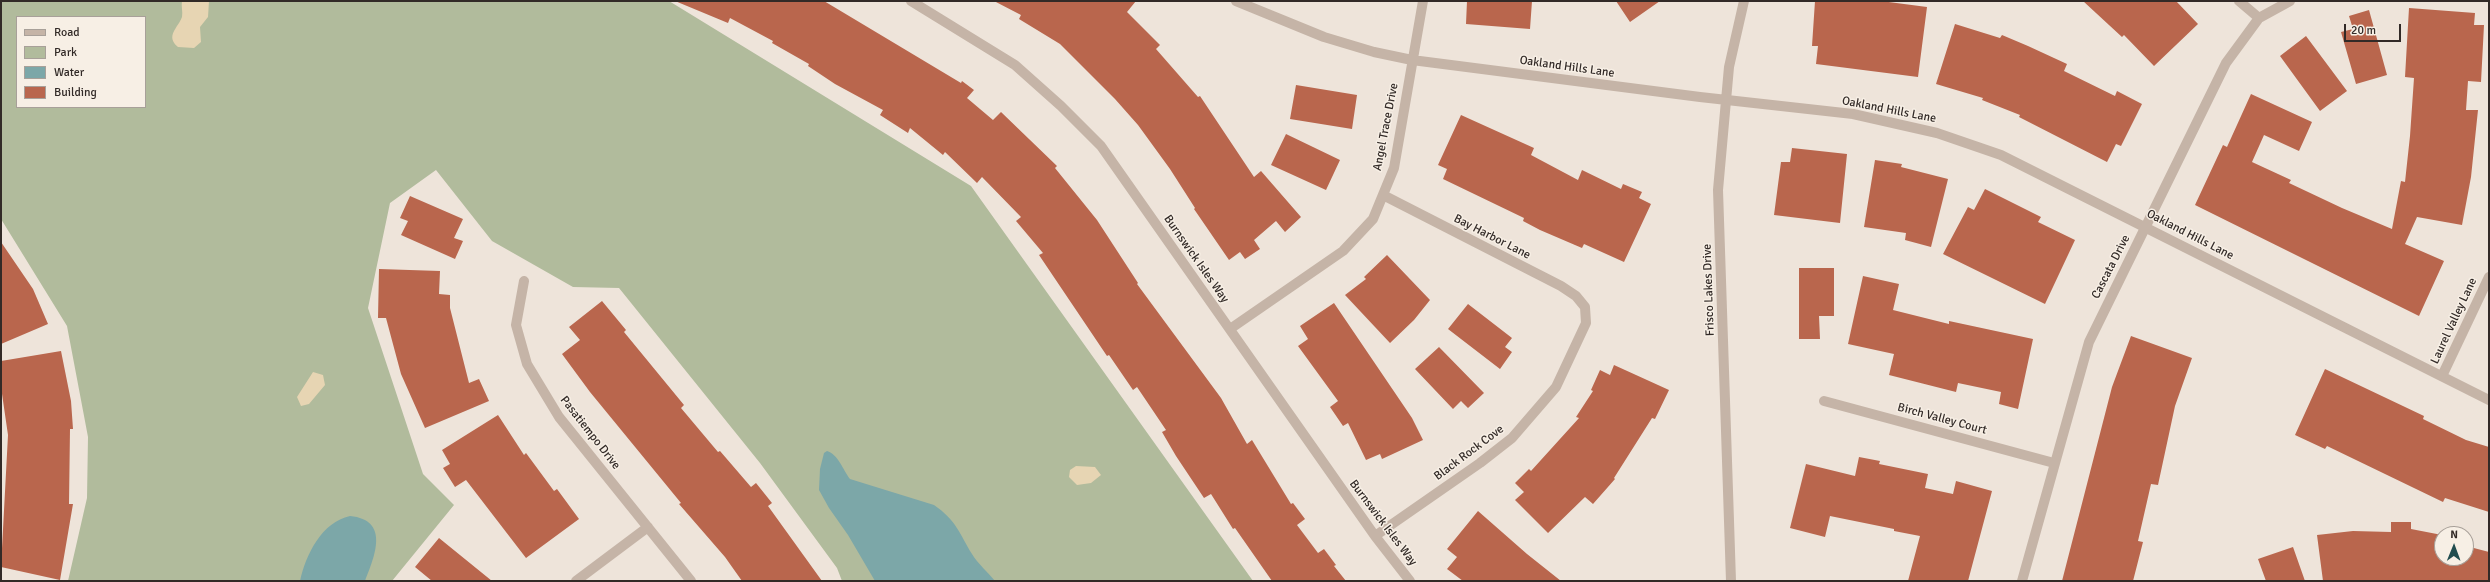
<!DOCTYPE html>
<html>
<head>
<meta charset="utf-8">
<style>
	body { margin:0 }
	#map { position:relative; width:2490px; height:582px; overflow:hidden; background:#eee4da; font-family:Signika,sans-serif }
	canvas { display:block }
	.frame { position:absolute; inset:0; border:2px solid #322a27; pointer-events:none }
	.legend { position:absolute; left:16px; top:16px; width:130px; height:92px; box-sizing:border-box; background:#f7efe5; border:1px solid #a8a099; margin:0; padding:5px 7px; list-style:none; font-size:12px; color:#322a27 }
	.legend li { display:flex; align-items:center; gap:8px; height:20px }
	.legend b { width:20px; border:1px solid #a8a099 }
	.north { position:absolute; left:2434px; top:526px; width:40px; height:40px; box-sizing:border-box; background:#f7efe5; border:1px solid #a8a099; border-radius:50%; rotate:1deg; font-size:11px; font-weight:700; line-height:16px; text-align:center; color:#322a27 }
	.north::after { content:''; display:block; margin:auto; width:14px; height:18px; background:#214d4f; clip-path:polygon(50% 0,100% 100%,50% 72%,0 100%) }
	.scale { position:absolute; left:2344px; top:24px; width:57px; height:18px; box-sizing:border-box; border:2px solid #322a27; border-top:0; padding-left:5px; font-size:12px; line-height:14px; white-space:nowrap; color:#322a27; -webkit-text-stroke:3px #f7efe5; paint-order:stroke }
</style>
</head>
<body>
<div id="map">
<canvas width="2490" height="582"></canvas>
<div class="frame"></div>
<ul class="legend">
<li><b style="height:5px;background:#c5b4a7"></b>Road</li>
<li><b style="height:11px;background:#b1bb9c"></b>Park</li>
<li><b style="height:11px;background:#7ca7a8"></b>Water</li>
<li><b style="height:11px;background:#b9664d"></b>Building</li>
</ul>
<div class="north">N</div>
<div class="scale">20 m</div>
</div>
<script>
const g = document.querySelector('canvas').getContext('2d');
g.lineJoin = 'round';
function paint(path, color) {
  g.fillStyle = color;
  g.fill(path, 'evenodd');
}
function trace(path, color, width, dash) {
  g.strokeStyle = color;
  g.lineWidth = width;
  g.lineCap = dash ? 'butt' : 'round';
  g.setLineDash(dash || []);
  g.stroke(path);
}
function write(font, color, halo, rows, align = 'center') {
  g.font = font + ' Signika,sans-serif';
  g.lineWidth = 3;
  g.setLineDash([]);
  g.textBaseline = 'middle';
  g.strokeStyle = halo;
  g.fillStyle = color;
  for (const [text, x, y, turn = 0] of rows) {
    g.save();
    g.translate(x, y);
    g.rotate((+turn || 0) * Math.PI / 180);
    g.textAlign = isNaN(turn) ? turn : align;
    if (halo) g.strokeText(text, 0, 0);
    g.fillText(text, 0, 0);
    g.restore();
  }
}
paint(new Path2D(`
	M1 1H669L971 186 1253 581H842L837 568 760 463 619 288 573 287 492 241 436 170 390 203 368 308 423 474 454 505 392 581H68L87 498 88 437 67 326 1 219ZM17 17H145V107H17Z`), '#b1bb9c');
paint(new Path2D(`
	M182 1H209L208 17 200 27 201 42 194 48 178 47C165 36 178 28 182 17 183 12 181 6 182 1Z
	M313 372 323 375 325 385 309 404 301 406 297 397Z
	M1076 466 1095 467 1101 475 1091 483 1077 485 1069 477 1070 470Z`), '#e7d5b3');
paint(new Path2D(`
	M827 451C838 454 843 470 850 479L934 505C957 521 959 533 972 554 978 564 988 572 995 581H875L848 535 829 508 819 490 820 469 824 453Z
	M350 516C390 520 375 556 365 581H300C306 554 322 522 350 516Z`), '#7ca7a8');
paint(new Path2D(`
	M675 1H824L961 83 962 81 974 90 967 98 993 120 1001 112 1057 166 1055 168 1097 220 1138 283 1137 284 1221 398 1247 444 1252 440 1291 504 1293 503 1305 519 1297 525 1318 553 1324 549 1336 565 1334 566 1346 581H1272L1235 528 1233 529 1211 494 1204 498 1176 456 1162 432 1166 430 1137 387 1133 390 1109 355 1107 356 1039 255 1043 253 1016 221 1021 217 982 177 977 183 945 152 943 155 910 128 908 133 880 115 883 110 835 84 808 66 809 64 772 43 773 41 730 18 728 23Z
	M994 1H1136L1127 12 1160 45 1156 49 1198 97 1200 96 1254 177 1261 171 1301 217 1285 232 1276 221 1254 240 1260 249 1245 259 1240 252 1229 260 1194 209 1195 208 1170 169 1138 125 1115 99 1060 44 1019 19 1021 15Z
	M1467 1H1532L1530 29 1466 24Z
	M1616 1H1660L1630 22Z
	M1815 1H1881L1927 7 1918 77 1816 64 1818 46H1812Z
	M2083 1H2176L2198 24 2154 66 2124 35 2122 37Z
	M2409 8 2475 13 2474 25H2484L2481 82 2468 81 2466 110H2478L2471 177 2462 225 2417 217 2405 244 2444 261 2419 316 2195 205 2223 145 2227 147 2251 94 2312 122 2299 151 2264 135 2252 162 2291 180 2289 183 2342 208 2392 229 2401 181 2405 182 2410 136 2414 78 2405 77Z
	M2369 10 2387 75 2356 84 2341 32 2353 29 2349 16Z
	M1955 24 2000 38 2002 35 2028 46 2067 64 2064 71 2115 96 2117 91 2142 104 2121 146 2116 144 2107 162 2019 117 2020 115 1982 100 1983 98 1936 84Z
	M2306 36 2347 91 2320 111 2280 56Z
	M1296 85 1357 95 1352 129 1290 119Z
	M1461 115 1534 148 1531 155 1578 180 1582 170 1621 189 1623 184 1642 192 1639 198 1651 204 1624 262 1584 244 1582 248 1540 230 1523 221 1524 218 1443 179 1447 169 1438 165Z
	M1286 134 1340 160 1326 190 1271 165Z
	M1792 148 1847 154 1840 223 1774 215 1781 162H1790Z
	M1875 160 1902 164 1901 167 1948 179 1931 247 1905 240 1906 233 1864 227Z
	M1985 189 2041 217 2038 222 2075 240 2045 304 1943 254 1968 207 1974 210Z
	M410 196 463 219 454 238 463 241 455 259 401 235 408 221 400 218Z
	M1 242 33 289 48 324 1 344Z
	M1387 255 1430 300 1414 320 1390 343 1345 295 1366 279 1364 277Z
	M1799 268H1834V316H1819L1820 339H1799Z
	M379 269 440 271 439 294 450 295V308L469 383 479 379 489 401 425 428 401 374 386 318H378Z
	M1863 276 1899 284 1893 310 1949 324V321L2033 339 2018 409 1999 404 2001 392 1958 383 1956 392 1889 375 1894 354 1848 344Z
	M602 301 626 330 624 332 684 405 681 408 718 452 720 451 751 487 756 483 772 503 768 506 822 581H742L725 557 679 504 681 503 590 392 562 354 580 340 569 327Z
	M1334 303 1412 418 1423 440 1382 459 1380 454 1366 460 1348 423 1343 426 1330 407 1338 401 1298 346 1308 339 1300 326Z
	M1468 304 1512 338 1505 347 1512 352 1500 369 1448 329Z
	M2131 336 2192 358 2175 406 2158 485 2151 484 2138 541 2143 542 2133 581H2062L2112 387Z
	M1439 347 1484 393 1468 408 1461 401 1453 409 1415 369Z
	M61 351 71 401 73 429H70L69 504H73L60 580 1 567 8 435 1 387V361Z
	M1614 365 1669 390 1655 419 1652 418 1614 478 1615 479 1593 504 1585 497 1548 533 1515 500 1524 492 1515 483 1529 469 1531 471 1579 418 1576 417 1593 391 1591 390 1600 370 1610 375Z
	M2325 369 2424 416 2423 419 2466 440 2489 447V512L2445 498 2443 502 2327 446 2325 449 2295 435Z
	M498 415 524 455 526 453 554 491 557 489 579 519 526 558 466 480 455 487 443 468 450 464 442 450Z
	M1859 457 1880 461 1879 464 1928 474 1925 488 1953 494 1956 481 1992 491 1968 581H1908L1920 536 1894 531V529L1830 516 1825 537 1790 528 1806 464 1855 476Z
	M1478 511 1527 554 1561 581H1463L1447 569 1457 557 1447 549Z
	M2391 522H2411V529L2442 535V558H2466V541L2471 542 2470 547 2489 552V581H2323L2317 535 2353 531 2391 532Z
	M439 538 492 581H432L415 567Z
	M2293 547 2305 581H2266L2258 559Z`), '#b9664d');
trace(new Path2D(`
	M911 1 1015 65 1061 106 1101 146 1375 536 1410 581
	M1236 1 1324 37 1374 52 1412 60 1700 97 1853 114 1937 133 2001 155 2489 400
	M2239 1 2259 18
	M524 281 516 325 527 364 559 417 691 581
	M1230 329 1343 251 1373 219 1394 168 1423 1
	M2442 376 2489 277
	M1824 401 2054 463
	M1375 536 1480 463 1512 438 1556 387 1586 323 1585 307 1576 296 1561 286 1383 195
	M576 581 648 527
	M1731 581 1718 190 1729 67 1744 1
	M2022 581 2089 342 2226 63 2259 18 2290 1`), '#c5b4a7', 10);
write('12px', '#322a27', '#f7efe5', [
	["Oakland Hills Lane",1567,67,8],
	["Oakland Hills Lane",1889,110,11],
	["Angel Trace Drive",1386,127,-79],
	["Oakland Hills Lane",2190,235,27],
	["Bay Harbor Lane",1492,237,27],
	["Burnswick Isles Way",1196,259,55],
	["Cascata Drive",2111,267,-63],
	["Frisco Lakes Drive",1709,290,-92],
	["Laurel Valley Lane",2454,321,-65],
	["Birch Valley Court",1942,419,15],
	["Pasatiempo Drive",590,433,52],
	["Black Rock Cove",1469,453,-37],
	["Burnswick Isles Way",1383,523,53]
]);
</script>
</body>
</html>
